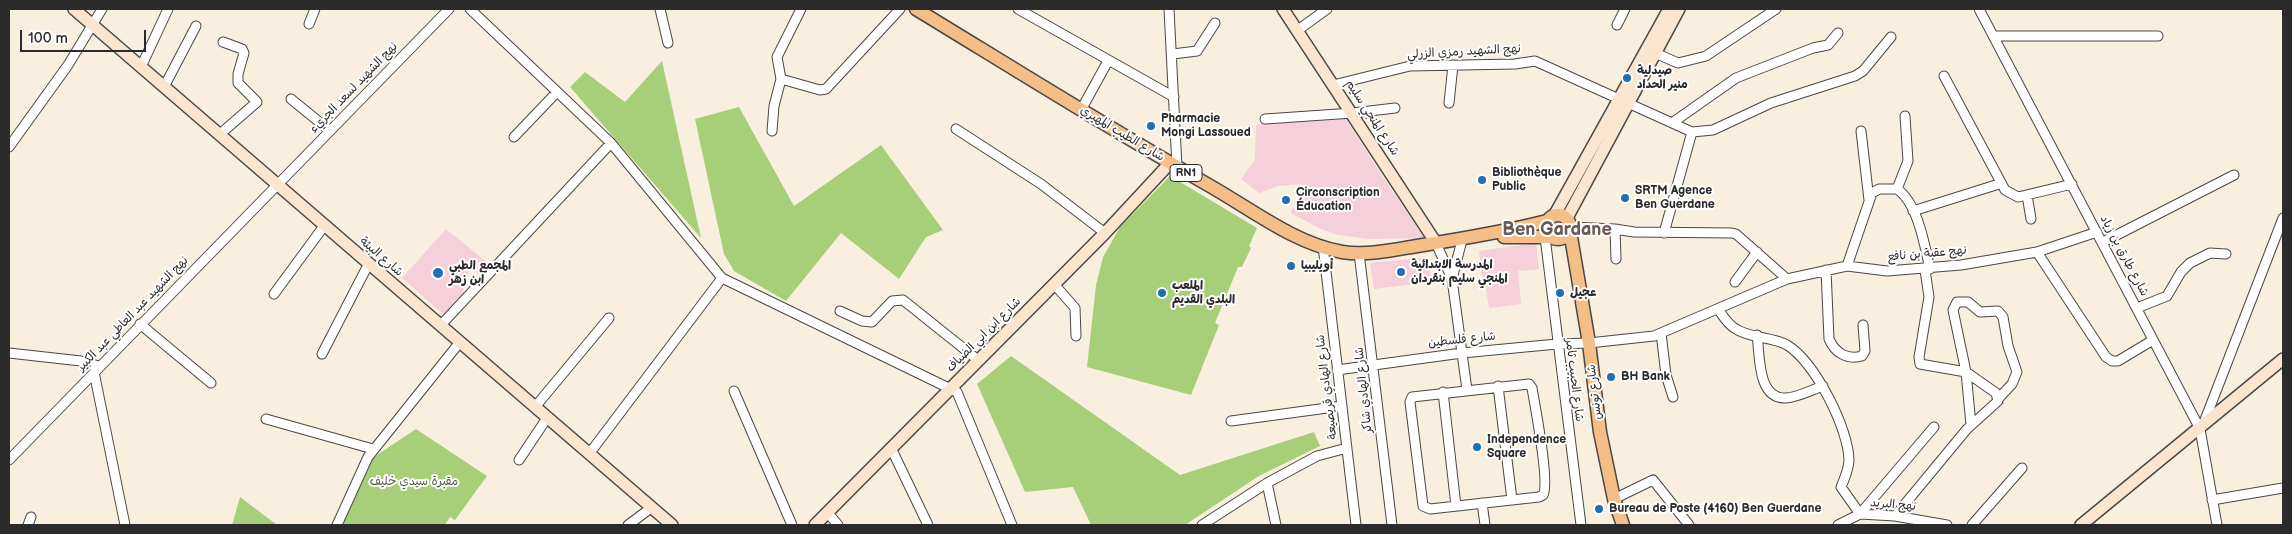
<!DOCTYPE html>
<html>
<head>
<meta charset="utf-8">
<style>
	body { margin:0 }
	#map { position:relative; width:2292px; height:534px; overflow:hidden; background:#f8efdf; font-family:"Balsamiq Sans",sans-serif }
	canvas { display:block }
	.frame { position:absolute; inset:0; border:10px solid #2b2b2b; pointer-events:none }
	.scale { position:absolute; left:20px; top:30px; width:126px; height:22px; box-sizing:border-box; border:2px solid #2b2b2b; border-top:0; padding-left:6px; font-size:15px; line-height:18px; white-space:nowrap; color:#2b2b2b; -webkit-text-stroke:4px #fff; paint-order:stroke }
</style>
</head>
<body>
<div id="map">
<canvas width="2292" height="534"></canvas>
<div class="frame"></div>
<div class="scale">100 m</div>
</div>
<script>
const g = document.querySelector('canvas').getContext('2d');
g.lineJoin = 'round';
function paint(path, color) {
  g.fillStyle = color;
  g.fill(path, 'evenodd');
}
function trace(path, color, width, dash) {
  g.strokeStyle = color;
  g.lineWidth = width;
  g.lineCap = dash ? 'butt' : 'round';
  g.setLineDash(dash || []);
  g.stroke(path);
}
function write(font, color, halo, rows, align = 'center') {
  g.font = font + ' "Balsamiq Sans","Playpen Sans Arabic",sans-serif';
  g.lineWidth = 4;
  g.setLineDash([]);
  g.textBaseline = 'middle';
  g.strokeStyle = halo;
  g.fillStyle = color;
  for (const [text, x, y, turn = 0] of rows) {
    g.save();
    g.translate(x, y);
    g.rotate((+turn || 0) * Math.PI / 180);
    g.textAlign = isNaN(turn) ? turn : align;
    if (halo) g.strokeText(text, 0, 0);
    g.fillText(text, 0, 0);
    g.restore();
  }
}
paint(new Path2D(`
	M1343 115 1383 177 1424 238 1369 239 1338 235 1323 230 1291 213 1292 209 1302 207 1300 184 1278 186 1259 193 1241 179 1255 160 1256 125Z
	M446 229 489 264 479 275 472 268 468 272V277L465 280 468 283 463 288 464 292 444 315 402 278Z
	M1536 243 1539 269 1518 271 1521 304 1489 308 1484 276H1482L1479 251Z
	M1428 257 1431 282 1374 289 1370 263Z`), '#f5cfd9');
paint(new Path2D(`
	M662 61 701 238 570 87 585 72 625 102Z
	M739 107 794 206 881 145 943 230 926 237 899 279 841 233 786 301 734 271 724 254 695 119Z
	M1170 176 1257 228 1249 246 1251 248 1242 267H1238L1215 323 1219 325 1191 395 1087 367 1096 285 1103 257 1120 227Z
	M1011 356 1180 475 1314 432 1320 446 1259 476 1185 525H1091L1073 487 1025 492 977 384Z
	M416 429 487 476 455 520 450 517 445 525H341L368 461Z
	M240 497 277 525H232Z`), '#a7cf7a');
const street = new Path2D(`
	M470 9 611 143 722 278 957 392 1012 525
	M660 9 668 43
	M1018 9 1174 97
	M1169 9 1177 167
	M1979 9 2200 429 2217 525
	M309 24 315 9
	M1617 25 1625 9
	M1298 30 1327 9
	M1994 36H2158
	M1655 53 1678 63 1706 56 1776 9
	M1173 54 1197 51 1215 23
	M141 67 168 9
	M1944 76 2005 190 2018 197 2072 184
	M781 79 820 90 826 89 900 9
	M1333 85 1410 66 1515 64 1535 61 1692 132 1713 130 1771 103 1855 76 1863 71 1891 37
	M164 87 196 26
	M291 99 329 130
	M1449 103 1453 65
	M1081 110 1108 61
	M1265 119 1353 113 1395 108
	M1672 123 1736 78 1813 48 1828 45 1838 33
	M956 129 1041 184 1105 233
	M772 131 774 106 781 79 777 57 801 9
	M1861 131 1869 200
	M219 135 257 102 238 83V74L244 53 242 49 223 42
	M514 137 557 92
	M9 147 68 65 102 9
	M1897 189 1908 161 1905 116
	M2027 195 2031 219
	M1913 211 1999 184
	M1571 227 1615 229 1634 232 1732 233 1736 234 1787 279
	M1615 229 1616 259
	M1664 233 1692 132
	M1545 237 1581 525
	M2103 242 2234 175
	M1436 243 1452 279 1467 390
	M1323 246 1356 525
	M2037 252 2106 357 2112 361H2118L2153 340
	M1359 253 1392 525
	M1847 266 1872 193 1879 189H1897C1918 203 1925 247 1930 269
	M1826 270 1829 339C1835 353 1847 360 1862 356L1865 351 1863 325
	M1452 279 1462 240
	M1735 282 1757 252
	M1054 284 1075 308 1076 336
	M274 294 324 226
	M2137 308 2167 296 2181 272 2190 263 2210 253 2226 254
	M1718 309C1723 316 1728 325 1736 329 1749 338 1773 337 1787 345 1815 362 1849 429 1849 461 1848 471 1845 478 1841 487L1860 514 1934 427
	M840 311 862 321 872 322 892 301 903 300 978 360
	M140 324 211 383
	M440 326 611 143
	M1661 333 1666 375 1673 397
	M1757 335C1760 355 1757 398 1785 398 1797 398 1811 390 1823 386
	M9 353 81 361 99 366
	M322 354 368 265
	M1337 370 1462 353 1557 344 1589 343 1654 336 1787 279 1847 266 1887 271 1961 265 2037 252 2097 232
	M94 372 125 525
	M1529 384 1532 388C1535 406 1550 483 1543 495L1539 497 1430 509 1423 506 1410 402 1412 397Z
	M1498 386 1512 500
	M734 391 792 525
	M1443 392 1456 506
	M535 407 609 318
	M266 419 373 449
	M1231 421 1342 406
	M1971 425 1966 372 1953 310 1957 302H1968L1980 312 1998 311 2003 317 2008 346 2017 372 2012 384 1998 399
	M2203 425 2283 218
	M891 448 928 525
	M589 454 722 278
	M9 460 449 9
	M519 460 547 418
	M1267 483 1276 525
	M1614 499 1653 480 1689 525
	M2212 500 2283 488
	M1482 503 1485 525
	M827 512 838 525
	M1895 516 1967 429 1998 401 1996 393 1966 372 1920 364 1919 357 1929 297 1925 270
	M28 525 31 517
	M337 525 368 457 460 342
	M628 525 651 508
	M1202 525 1267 483 1317 456 1347 448
	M1838 525 1860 514 1895 516 1947 525
	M1972 525 2022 468`);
const secondary = new Path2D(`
	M74 9 672 525
	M1283 9 1436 243
	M1554 216 1669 9
	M1567 218 1679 9
	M815 525 1105 233 1170 163
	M2081 525 2283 359`);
const primary = new Path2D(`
	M916 9C1016 70 1115 132 1217 190 1256 213 1297 244 1342 252 1366 256 1393 250 1417 246 1461 239 1504 232 1547 221
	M1546 227a12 12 0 1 1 24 0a12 12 0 1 1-24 0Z
	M1570 231 1589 343 1600 432 1614 499 1623 525
	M1504 237H1551`);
trace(street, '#4a4846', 11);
trace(secondary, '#4a4846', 14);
trace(primary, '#4a4846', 15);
trace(street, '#fff', 9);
trace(secondary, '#fbe5cf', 11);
trace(primary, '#f6be87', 12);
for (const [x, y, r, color] of [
	[1627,78,5,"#1f6fb2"],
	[1151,126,5,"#1f6fb2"],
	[1482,180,5,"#1f6fb2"],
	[1625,198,5,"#1f6fb2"],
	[1286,200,5,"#1f6fb2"],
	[1291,266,5,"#1f6fb2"],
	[1401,272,5,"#1f6fb2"],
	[438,273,6,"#1f6fb2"],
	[1162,293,5,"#1f6fb2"],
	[1560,293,5,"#1f6fb2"],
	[1611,377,5,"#1f6fb2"],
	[1477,447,5,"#1f6fb2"],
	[1599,509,5,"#1f6fb2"]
]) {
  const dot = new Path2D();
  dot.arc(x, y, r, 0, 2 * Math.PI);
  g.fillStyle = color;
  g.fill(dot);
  trace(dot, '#fff', 2);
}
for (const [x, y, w] of [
	[1186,173,32]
]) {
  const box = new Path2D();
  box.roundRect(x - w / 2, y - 8.5, w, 17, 4);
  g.fillStyle = '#fff';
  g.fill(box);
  trace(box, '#2b2b2b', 1);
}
write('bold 11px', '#2b2b2b', null, [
	["RN1",1186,173]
]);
write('12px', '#2b2b2b', '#fff', [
	["نهج الشهيد رمزي الزرلي",1464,52,-3],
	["نهج الشهيد لسعد الجريء",354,88,-46],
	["شارع المنجي سليم",1372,118,57],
	["شارع الطيب المهيري",1122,134,31],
	["نهج عقبة بن نافع",1927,254,-5],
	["شارع طارق بن زياد",2124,256,62],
	["شارع البيئة",381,257,41],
	["نهج الشهيد عبد العاطي عبد الكبير",133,314,-46],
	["شارع ابن ابي الضياف",984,335,-45],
	["شارع فلسطين",1462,340,-6],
	["شارع الحبيب ثامر",1574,380,83],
	["شارع الهادي قريصيعة",1327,387,-97],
	["شارع الهادي شاكر",1364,390,-96],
	["شارع تونس",1595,392,-97],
	["نهج البريد",1893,505,5]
]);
write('bold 12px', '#2b2b2b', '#fff', [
	["صيدلية",1637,71],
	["منير الحداد",1637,85],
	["Pharmacie",1161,119],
	["Mongi Lassoued",1161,133],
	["Bibliothèque",1492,173],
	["Public",1492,187],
	["SRTM Agence",1635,191],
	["Ben Guerdane",1635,205],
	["Circonscription",1296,193],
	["Éducation",1296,207],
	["المدرسة الابتدائية",1411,265],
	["المنجي سليم بنقردان",1411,279],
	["المجمع الطبي",449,266],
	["ابن زهر",449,280],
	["أويليبيا",1301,266],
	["الملعب",1172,286],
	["البلدي القديم",1172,300],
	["عجيل",1570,293],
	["BH Bank",1621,377],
	["Independence",1487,440],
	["Square",1487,454],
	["Bureau de Poste (4160) Ben Guerdane",1609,509]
], 'left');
write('12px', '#505c43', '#fff', [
	["مقبرة سيدي خليف",414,482]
]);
write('bold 18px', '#6a5856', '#fff', [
	["Ben Gardane",1557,230]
]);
</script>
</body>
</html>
